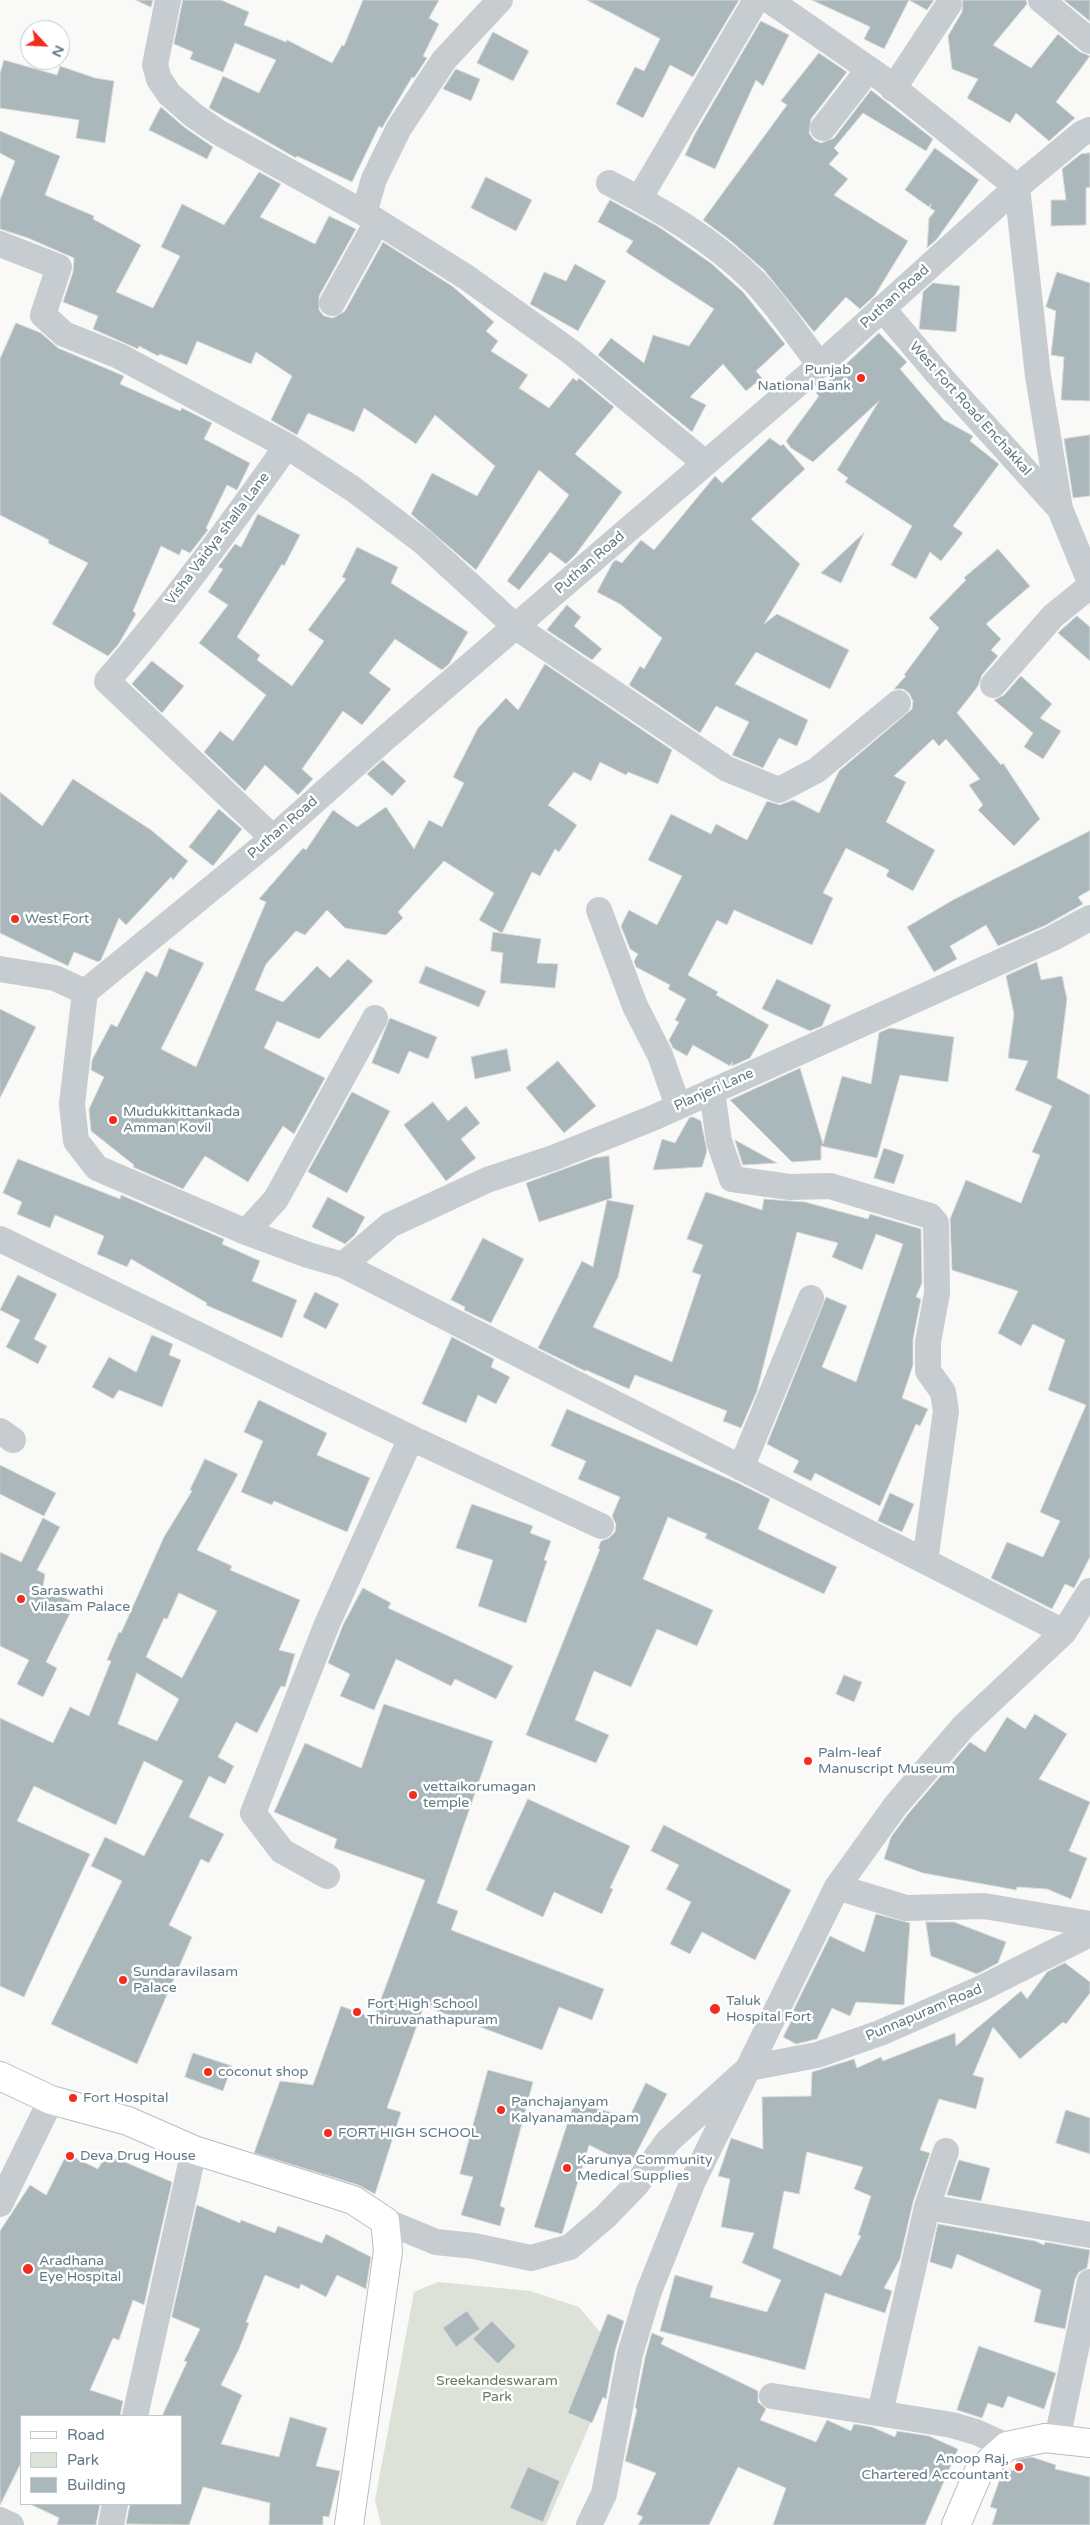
<!DOCTYPE html>
<html>
<head>
<meta charset="utf-8">
<style>
	body { margin:0 }
	#map { position:relative; width:1090px; height:2525px; overflow:hidden; background:#f9f9f7; font-family:"Varela Round",sans-serif }
	canvas { display:block }
	.legend { position:absolute; left:20px; top:2415px; width:162px; height:90px; box-sizing:border-box; background:#fff; border:1px solid #c0cace; margin:0; padding:6px 9px; list-style:none; font-size:15px; color:#617a84 }
	.legend li { display:flex; align-items:center; gap:10px; height:25px }
	.legend b { width:25px; border:1px solid #c0cace }
	.north { position:absolute; left:20px; top:20px; width:50px; height:50px; box-sizing:border-box; background:#fff; border:1px solid #c0cace; border-radius:50%; rotate:115deg; font-size:14px; font-weight:700; line-height:20px; text-align:center; color:#617a84 }
	.north::after { content:''; display:block; margin:auto; width:18px; height:22px; background:#f32d1d; clip-path:polygon(50% 0,100% 100%,50% 72%,0 100%) }
</style>
</head>
<body>
<div id="map">
<canvas width="1090" height="2525"></canvas>
<ul class="legend">
<li><b style="height:6px;background:#fff"></b>Road</li>
<li><b style="height:14px;background:#dce2d7"></b>Park</li>
<li><b style="height:14px;background:#aab7bb"></b>Building</li>
</ul>
<div class="north">N</div>
</div>
<script>
const g = document.querySelector('canvas').getContext('2d');
g.lineJoin = 'round';
function paint(path, color) {
  g.fillStyle = color;
  g.fill(path, 'evenodd');
}
function trace(path, color, width, dash) {
  g.strokeStyle = color;
  g.lineWidth = width;
  g.lineCap = dash ? 'butt' : 'round';
  g.setLineDash(dash || []);
  g.stroke(path);
}
function write(font, color, halo, rows, align = 'center') {
  g.font = font + ' "Varela Round",sans-serif';
  g.lineWidth = 5;
  g.setLineDash([]);
  g.textBaseline = 'middle';
  g.strokeStyle = halo;
  g.fillStyle = color;
  for (const [text, x, y, turn = 0] of rows) {
    g.save();
    g.translate(x, y);
    g.rotate((+turn || 0) * Math.PI / 180);
    g.textAlign = isNaN(turn) ? turn : align;
    if (halo) g.strokeText(text, 0, 0);
    g.fillText(text, 0, 0);
    g.restore();
  }
}
paint(new Path2D(`
	M438 2282 530 2291 579 2307 600 2332 610 2378 546 2525H381L375 2500 414 2292Z`), '#dce2d7');
const building = new Path2D(`
	M136 0H153L151 7Z
	M183 0H221L249 12 244 25 286 42 287 40 332 63 342 45 344 46 363 0H439L429 18 439 24 423 56 427 58 414 78 412 77 382 128 379 126 352 182 297 156 296 158 209 108 223 76 259 93 276 60 235 43 223 72 190 59 193 52 174 44Z
	M587 0H739L693 77 670 65 643 118 616 104 635 67 644 71 660 39Z
	M812 0H934L927 10 909 0 884 49 864 39 870 27Z
	M963 0H1026L1027 4 993 45 1031 68 1058 34 1080 52 1090 56 1056 102 1075 118 1049 141 1016 113 1010 123 967 98 978 79 952 69 948 36 962 12Z
	M1064 0H1090V21Z
	M761 21 789 35 763 86 756 80 715 169 685 155 695 134Z
	M493 32 529 51 513 81 477 63Z
	M819 53 847 72 811 119 809 133 814 140 821 143 834 138 871 90 933 139 926 151 863 113 834 148 839 153 829 164 848 179 834 195 908 241 875 295 860 309 846 297 814 332 764 270 731 241 703 220 787 105 781 101Z
	M4 60 57 75 60 66 95 78 114 81 105 143 76 138 79 120 0 108V74Z
	M456 69 480 79 471 101 443 89Z
	M161 107 184 127 213 147 207 159 149 130Z
	M0 131 60 156 45 195 94 216 93 219 141 245 116 292 153 308 180 256 161 247 182 204 224 225 259 172 281 184 260 217 315 244 329 216 356 229 319 296V310L324 316 333 318 345 311 383 242 452 286 494 322 486 331 498 341 491 351 528 375 519 388 549 408 573 378 577 381 579 378 614 407 575 454 622 492 576 554 566 564 550 552 519 590 507 581 569 495 539 470 476 570 411 514 432 473 477 496 495 466 435 415 416 444 364 408 354 432 308 413 297 435 271 420 292 376 256 352 251 364 197 341 187 365 160 354 158 356 139 346 138 349 93 329 98 316 63 302 73 272 74 258 28 238 0 229V200L15 161 0 153Z
	M935 148 979 180 937 239 927 248 929 218 935 211 930 208 931 204 929 207 905 190Z
	M1090 153V187L1086 188V225L1051 226V200H1066L1062 169 1081 154Z
	M486 177 532 200 516 231 471 208Z
	M610 200 659 227 712 264 743 292 785 344 756 371 762 378 746 391 723 364 690 397 706 405 692 432 598 355 611 338 644 363 653 335 689 346 714 309 626 252 633 241 598 222Z
	M575 264 606 281 578 331 530 304 544 272 566 281Z
	M1057 272 1090 283V401L1061 400 1064 357 1051 355 1056 311 1046 307Z
	M933 283 960 286 956 332 919 329 923 292Z
	M16 323 41 333 58 348 124 376 120 384 180 411 182 408 212 423 204 439 250 463 237 490 227 485 206 528 208 530 190 553 182 549 179 555 161 546 133 611 136 614 118 645 108 656 52 624 88 563 48 543 49 540 0 515V359Z
	M879 333 907 362 900 369 944 420 973 436 970 441 999 464 953 526 963 533 941 561 930 552 916 579 891 565 912 526 845 482 848 478 837 470 879 401 813 462 791 448 786 441 819 396 816 393Z
	M1090 435V496L1073 498 1064 439Z
	M770 438 781 446 783 444 805 469 751 519 800 564 764 624 777 614 849 650 830 689 756 652 735 684 808 720 797 746 779 738 763 768 732 755 749 722 716 706 700 733 629 685 640 666 644 669 662 638 620 604 597 592 613 562 616 560 622 563 641 540 654 550 715 476 722 483Z
	M258 514 300 535 284 566 282 564 237 637 260 655 257 660 292 686 324 641 308 630 346 579 342 577 357 547 398 567 391 583 468 632 449 664 442 670 395 639 369 673 391 689 362 725 343 711 302 769 313 779 298 795 265 765 245 791 204 752 220 731 233 741 266 695 199 643 228 605 208 592 223 569 218 567 235 544 241 547Z
	M864 533 841 583 821 573Z
	M998 549 1030 586 986 624 1001 639 991 650 998 656 982 675 978 686 957 713 1001 765 1003 763 1040 819 1014 846 978 810 983 805 969 785 980 779 946 739 939 746 933 739 894 776 906 782 886 822 935 850 913 891 886 876 889 870 846 848 823 893 833 898 812 945 734 910 727 925 717 920 688 975 718 992 716 995 769 1025 750 1058 732 1066V1062L730 1066 693 1045 687 1056 673 1048 669 1040 679 1022 675 1020 686 999 668 989 670 985 636 967 634 961 638 954 630 949 621 926 629 910 657 925 682 876 648 860 671 814 711 834 716 824 747 840 767 801 780 805 793 800 819 813 839 771 912 709 913 701 909 693 903 689H894L906 676 904 675 939 628 929 618 966 580 964 578Z
	M567 605 581 617 574 626 602 649 592 660 547 630Z
	M1077 616 1090 627V661L1058 633Z
	M152 661 184 686 162 713 132 684Z
	M545 664 672 750 658 784 628 772 626 775 600 762 591 781 574 772 548 805 577 825 559 852 555 849 540 876 532 872 502 933 479 920 494 893 444 861 398 912 403 918 386 935 345 928 327 910 305 935 296 931 266 964 255 990 283 1002 317 966 330 978 348 959 373 981 319 1039 277 1021 264 1048 325 1078 294 1134 283 1126 248 1182 205 1156 183 1189 133 1167 134 1165 91 1131 89 1109 104 1077 91 1070 92 1060 111 1024 117 1027 146 971 157 977 169 948 204 963 161 1049 196 1067 266 902 259 899 303 848 306 850 333 810 357 827 386 807 414 849 429 820 442 827 464 783 453 777 478 728 506 698 518 710Z
	M1021 676 1052 704 1040 718 1061 731 1043 759 1024 747 1033 733 994 700 1004 695Z
	M383 760 406 781 392 796 367 774Z
	M73 779 151 830 188 861 173 880 171 877 126 925 119 918 101 960 98 962 74 952 68 966 0 933V792L42 826Z
	M219 809 242 829 213 866 189 847Z
	M1090 831V890L1078 897 1083 904 1046 925 998 946 986 925 950 946 957 959 934 972 907 927 953 900Z
	M493 932 541 939 537 963 558 964 555 988 500 983 503 953 491 951Z
	M1037 962 1041 980 1062 976 1067 999 1057 1078 1090 1095V1557L1074 1588 1065 1584 1052 1609 991 1578 1007 1542 1043 1557 1060 1521 1040 1512 1086 1405 1048 1390 1065 1340 1033 1324 1021 1346 998 1333 1018 1291 952 1270 950 1219 966 1180 1021 1203 1040 1155 1032 1152 1052 1106 1015 1090 1028 1061 1008 1058 1014 1014 1006 976Z
	M426 966 486 991 479 1007 419 983Z
	M777 979 831 1005 822 1026 810 1031 762 1009Z
	M0 1009 36 1027 0 1098Z
	M390 1018 437 1037 428 1059 409 1051 399 1074 372 1063Z
	M890 1028 954 1037 948 1082 900 1075 877 1158 821 1146V1160L792 1162 730 1100 800 1068 823 1144 842 1076 871 1084 879 1033Z
	M507 1049 511 1071 475 1079 471 1057Z
	M558 1061 596 1106 564 1133 526 1088Z
	M352 1092 390 1111 347 1193 308 1172Z
	M433 1102 448 1121 466 1106 480 1123 461 1139 476 1158 446 1181 404 1125Z
	M693 1117 701 1121 707 1151 702 1167 653 1170 662 1139 675 1143 689 1118Z
	M735 1140 777 1163 743 1165Z
	M884 1148 904 1155 894 1184 874 1178Z
	M609 1156 612 1198 539 1222 526 1183 594 1158Z
	M18 1159 120 1199 121 1195 224 1239 222 1244 260 1261 252 1281 297 1300 282 1338 206 1305 207 1303 131 1259 127 1267 97 1254 104 1236 55 1215 50 1228 17 1214 22 1202 3 1193Z
	M706 1192 762 1210 764 1199 805 1202 868 1219 870 1214 921 1229 922 1283 916 1297 921 1299 913 1339V1365L902 1398 928 1409 920 1426 916 1424 880 1506 815 1473 811 1481 793 1472 799 1461 767 1444 826 1297 847 1306 822 1367 856 1382 903 1244 876 1234 862 1270 832 1257 838 1243 797 1232 757 1391 741 1428 723 1421 727 1411 666 1387 635 1375 629 1389 586 1370 585 1371 538 1348 582 1261 593 1267 607 1200 634 1205 618 1277 593 1327 672 1362 701 1275 692 1272 703 1245 687 1239Z
	M328 1197 365 1217 355 1235 345 1244 312 1227Z
	M483 1238 524 1259 491 1323 464 1310 465 1307 451 1300Z
	M18 1275 57 1294 34 1339 47 1346 38 1364 6 1347 20 1320 0 1310Z
	M315 1292 339 1304 326 1329 303 1317Z
	M152 1335 173 1344 169 1355 181 1360 162 1407 119 1390 113 1399 92 1387 109 1357 136 1372Z
	M452 1337 494 1359 491 1367 510 1377 496 1404 478 1395 466 1423 422 1404Z
	M259 1400 327 1433 317 1455 370 1478 347 1532 274 1501 272 1505 241 1492 263 1441 244 1432Z
	M567 1409 736 1482 770 1499 758 1529 837 1567 824 1594 705 1538 707 1534 668 1517 643 1579 713 1610 697 1646 657 1629 631 1687 594 1671 575 1720 609 1735 596 1763 526 1735 600 1549H598L601 1541 609 1538 615 1532 616 1524 612 1516 620 1497 578 1479 586 1461 551 1446Z
	M205 1459 238 1474 197 1550 232 1566 230 1570 300 1600 279 1650 295 1654 285 1687 281 1686 257 1733 236 1722 218 1757 234 1766 225 1784 209 1776 189 1817 224 1834 209 1863 201 1859 169 1925 192 1937 137 2064 51 2024 122 1881 91 1866 105 1837 144 1856 183 1781 144 1761 116 1825 34 1786 17 1821 90 1854 24 1997 0 1986V1718L53 1743 70 1707 89 1716 111 1661 107 1660 119 1632 121 1633 164 1537 192 1491 190 1490ZM179 1593 217 1611 182 1678 146 1657 164 1618 167 1619ZM137 1673 179 1699 157 1741 118 1724Z
	M0 1465 56 1493 44 1516 0 1494Z
	M890 1493 914 1504 902 1532 878 1521Z
	M472 1504 533 1526 530 1533 551 1541 544 1560 547 1561 526 1623 478 1606 493 1560 456 1548Z
	M43 1518 60 1527 37 1570 45 1574 43 1587 75 1603 46 1662 57 1668 43 1697 17 1684 29 1660 0 1646V1552L21 1562Z
	M363 1588 391 1603 388 1608 513 1666 496 1699 455 1679 451 1686 396 1659 374 1710 340 1696 350 1674 328 1663 343 1625Z
	M844 1675 862 1682 854 1702 836 1694Z
	M384 1704 493 1741 437 1903 458 1911 451 1930 604 1989 592 2020 559 2007 542 2050 424 2006 387 2108 401 2112 375 2194 358 2185 254 2153 280 2081 313 2085 341 2006 374 2018 425 1880 334 1848 337 1839 274 1812 305 1743 361 1768Z
	M1035 1714 1067 1734 1039 1779 1090 1802 1069 1851 1087 1858 1071 1899 1047 1889 1017 1887 1016 1890 923 1873 884 1859 891 1837 908 1814 970 1742 985 1752 1007 1717 1025 1729Z
	M528 1799 630 1846 610 1888 613 1889 602 1914 554 1892 543 1917 486 1890Z
	M664 1825 791 1890 755 1960 702 1932 690 1954 670 1944 691 1902 666 1889 679 1865 651 1851Z
	M876 1914 910 1923 904 2005 856 2002 850 2016 832 2008 817 2039 796 2044 783 2037 795 2014 792 2013 830 1936 864 1952Z
	M926 1922H954L1006 1942 998 1963 977 1974 931 1956Z
	M1065 1963 1090 1982V1993L1066 2024 1063 2022 1020 2059 993 2027 973 2075 984 2078 976 2109 939 2099 920 2150 930 2153 913 2202 900 2259 884 2288 892 2291 885 2313 825 2293 805 2370 660 2331 675 2275 713 2286 710 2297 767 2312 781 2280 742 2263 754 2233 721 2227 730 2179 718 2176 731 2138 763 2149 762 2097 811 2096 812 2072 854 2059 857 2068 881 2057 883 2061 955 2033 956 2046 1021 1991 1027 1999 1047 1972ZM807 2152 863 2167 854 2189 871 2196 858 2235 861 2236 841 2276 773 2248 784 2191 799 2194Z
	M193 2053 232 2066 223 2091 185 2077Z
	M488 2070 533 2082 500 2206 505 2208 500 2226 461 2215 473 2177 460 2174Z
	M646 2083 667 2094 630 2165 589 2145 562 2234 534 2227 574 2103 629 2117Z
	M1066 2110 1090 2118V2154L1056 2143Z
	M67 2154 98 2169 106 2154 172 2182 144 2305 133 2300 119 2340 113 2338 90 2390 123 2401 120 2416H21V2463L0 2505V2231L30 2185 46 2195Z
	M959 2160 990 2168 981 2201 947 2195Z
	M197 2205 240 2223 241 2220 275 2233 278 2226 322 2243 326 2234 371 2257 366 2289 337 2275 326 2297 301 2284 299 2289 265 2275 246 2322 249 2323 239 2349 221 2385 242 2395 221 2444 279 2457 290 2417 327 2428 316 2466 340 2471 329 2517 323 2516V2525H269L270 2503 203 2487 189 2525 126 2524 130 2504H181V2416H162L187 2362 184 2361 200 2329 172 2317Z
	M938 2224 1035 2241 1044 2245 1045 2242 1090 2250 1087 2268 1079 2272 1075 2279 1065 2329 1034 2322 1041 2290 957 2254 952 2269 930 2262Z
	M467 2311 480 2329 456 2347 443 2328Z
	M608 2314 624 2321 615 2351 606 2399 603 2397 592 2423 568 2413Z
	M492 2321 516 2346 498 2364 473 2339Z
	M652 2333 664 2338 661 2344 758 2391V2402L766 2409 760 2420 816 2442 827 2420 851 2431 854 2424 872 2427 895 2437 897 2431 929 2436 958 2449 925 2525H773L786 2488 738 2467 709 2525H638L643 2517 637 2514 656 2473 625 2461 637 2409 635 2408 645 2358Z
	M979 2346 1056 2373 1044 2409 1008 2396 1003 2408 988 2403 982 2418 957 2410Z
	M1032 2457 1056 2465 1055 2469 1090 2477V2525H992L997 2509 990 2507 1003 2470 1006 2468 1013 2471 1017 2460Z
	M528 2467 560 2481 543 2522 510 2508Z
	M30 2504H100L96 2525H57L59 2518Z`);
paint(building, '#aab7bb');
trace(building, '#dbdbd9', 1);
const major = new Path2D(`
	M0 2076 51 2100 128 2121 194 2150 353 2200 385 2221 388 2251 349 2525
	M956 2525 979 2471 1007 2446 1045 2438 1090 2443`);
trace(major, '#b7bec1', 30);
trace(new Path2D(`
	M168 0 155 65 159 79 169 94 193 115 218 132 364 213
	M500 0 444 60 399 128 374 179 364 213 466 277 571 352 705 463
	M769 0 879 76 1017 187 1038 376 1060 509 1090 582
	M1041 0 1090 41
	M893 89 949 4
	M823 128 869 69
	M609 183C660 209 713 240 754 281 778 306 798 337 820 365
	M639 199 756 0
	M0 244 59 267 43 315 64 334 119 356 287 446
	M332 303 377 222
	M882 308 937 373 1060 509
	M993 685 1053 616 1090 586
	M273 838 107 681C172 606 230 526 287 446L353 489 423 542 516 627 727 769 779 790 817 770 898 703
	M599 910 635 1006 660 1055 678 1106
	M0 969 55 978 85 992 72 1104 76 1141 97 1168 246 1232 308 1255 343 1265 1064 1632
	M85 992 273 838 382 741 820 365 1017 187 1081 134 1090 130
	M712 1091 719 1141 732 1179 790 1187 830 1186 930 1216 936 1223 937 1293 928 1342V1371L943 1392 946 1411 925 1561
	M246 1232 276 1199 375 1018
	M0 1239 411 1438 327 1624 253 1813 282 1851 327 1876
	M343 1265 390 1225 487 1180 553 1158 653 1118 1053 938 1090 918
	M0 1431 13 1440
	M411 1438 601 1526
	M741 1468 811 1298
	M837 1887 906 1908 984 1906 1090 1924
	M0 2204 51 2100
	M927 2207 1090 2235
	M385 2221 436 2242 474 2246 531 2258 570 2247 605 2217 636 2185 668 2141 749 2068 817 2055 880 2033 980 1989 1090 1934
	M772 2396 952 2425 976 2432 1007 2446
	M880 2413 927 2207 946 2151
	M135 2416 194 2150
	M1057 2439 1090 2282
	M0 2520 11 2525
	M111 2525 115 2504
	M589 2525 604 2494 630 2354 649 2291 693 2181 837 1887 896 1805 964 1726 1064 1632 1090 1591`), '#c6cccf', 26);
trace(major, '#fff', 28);
for (const [x, y, r, color] of [
	[861,378,5,"#f32d1d"],
	[15,919,5,"#f32d1d"],
	[113,1120,5,"#f32d1d"],
	[21,1599,5,"#f32d1d"],
	[808,1761,5,"#f32d1d"],
	[413,1795,5,"#f32d1d"],
	[123,1980,5,"#f32d1d"],
	[715,2009,6,"#f32d1d"],
	[357,2012,5,"#f32d1d"],
	[208,2072,5,"#f32d1d"],
	[73,2098,5,"#f32d1d"],
	[501,2110,5,"#f32d1d"],
	[328,2133,5,"#f32d1d"],
	[70,2156,5,"#f32d1d"],
	[567,2168,5,"#f32d1d"],
	[28,2269,6,"#f32d1d"],
	[1019,2467,5,"#f32d1d"]
]) {
  const dot = new Path2D();
  dot.arc(x, y, r, 0, 2 * Math.PI);
  g.fillStyle = color;
  g.fill(dot);
  trace(dot, '#fff', 2);
}
write('14px', '#617a84', '#fff', [
	["Puthan Road",895,297,-42],
	["West Fort Road Enchakkal",970,409,48],
	["Visha Vaidya shalla Lane",218,539,-53],
	["Puthan Road",590,563,-41],
	["Puthan Road",283,828,-41],
	["Planjeri Lane",714,1090,-24],
	["Punnapuram Road",924,2013,-23]
]);
write('14px', '#617a84', '#fff', [
	["Punjab",851,370,"right"],
	["National Bank",851,386,"right"],
	["West Fort",25,919],
	["Mudukkittankada",123,1112],
	["Amman Kovil",123,1128],
	["Saraswathi",31,1591],
	["Vilasam Palace",31,1607],
	["Palm-leaf",818,1753],
	["Manuscript Museum",818,1769],
	["vettaikorumagan",423,1787],
	["temple",423,1803],
	["Sundaravilasam",133,1972],
	["Palace",133,1988],
	["Taluk",726,2001],
	["Hospital Fort",726,2017],
	["Fort High School",367,2004],
	["Thiruvanathapuram",367,2020],
	["coconut shop",218,2072],
	["Fort Hospital",83,2098],
	["Panchajanyam",511,2102],
	["Kalyanamandapam",511,2118],
	["FORT HIGH SCHOOL",338,2133],
	["Deva Drug House",80,2156],
	["Karunya Community",577,2160],
	["Medical Supplies",577,2176],
	["Aradhana",39,2261],
	["Eye Hospital",39,2277],
	["Anoop Raj,",1009,2459,"right"],
	["Chartered Accountant",1009,2475,"right"]
], 'left');
write('14px', '#6a7b61', '#fff', [
	["Sreekandeswaram",497,2381],
	["Park",497,2397]
]);
</script>
</body>
</html>
